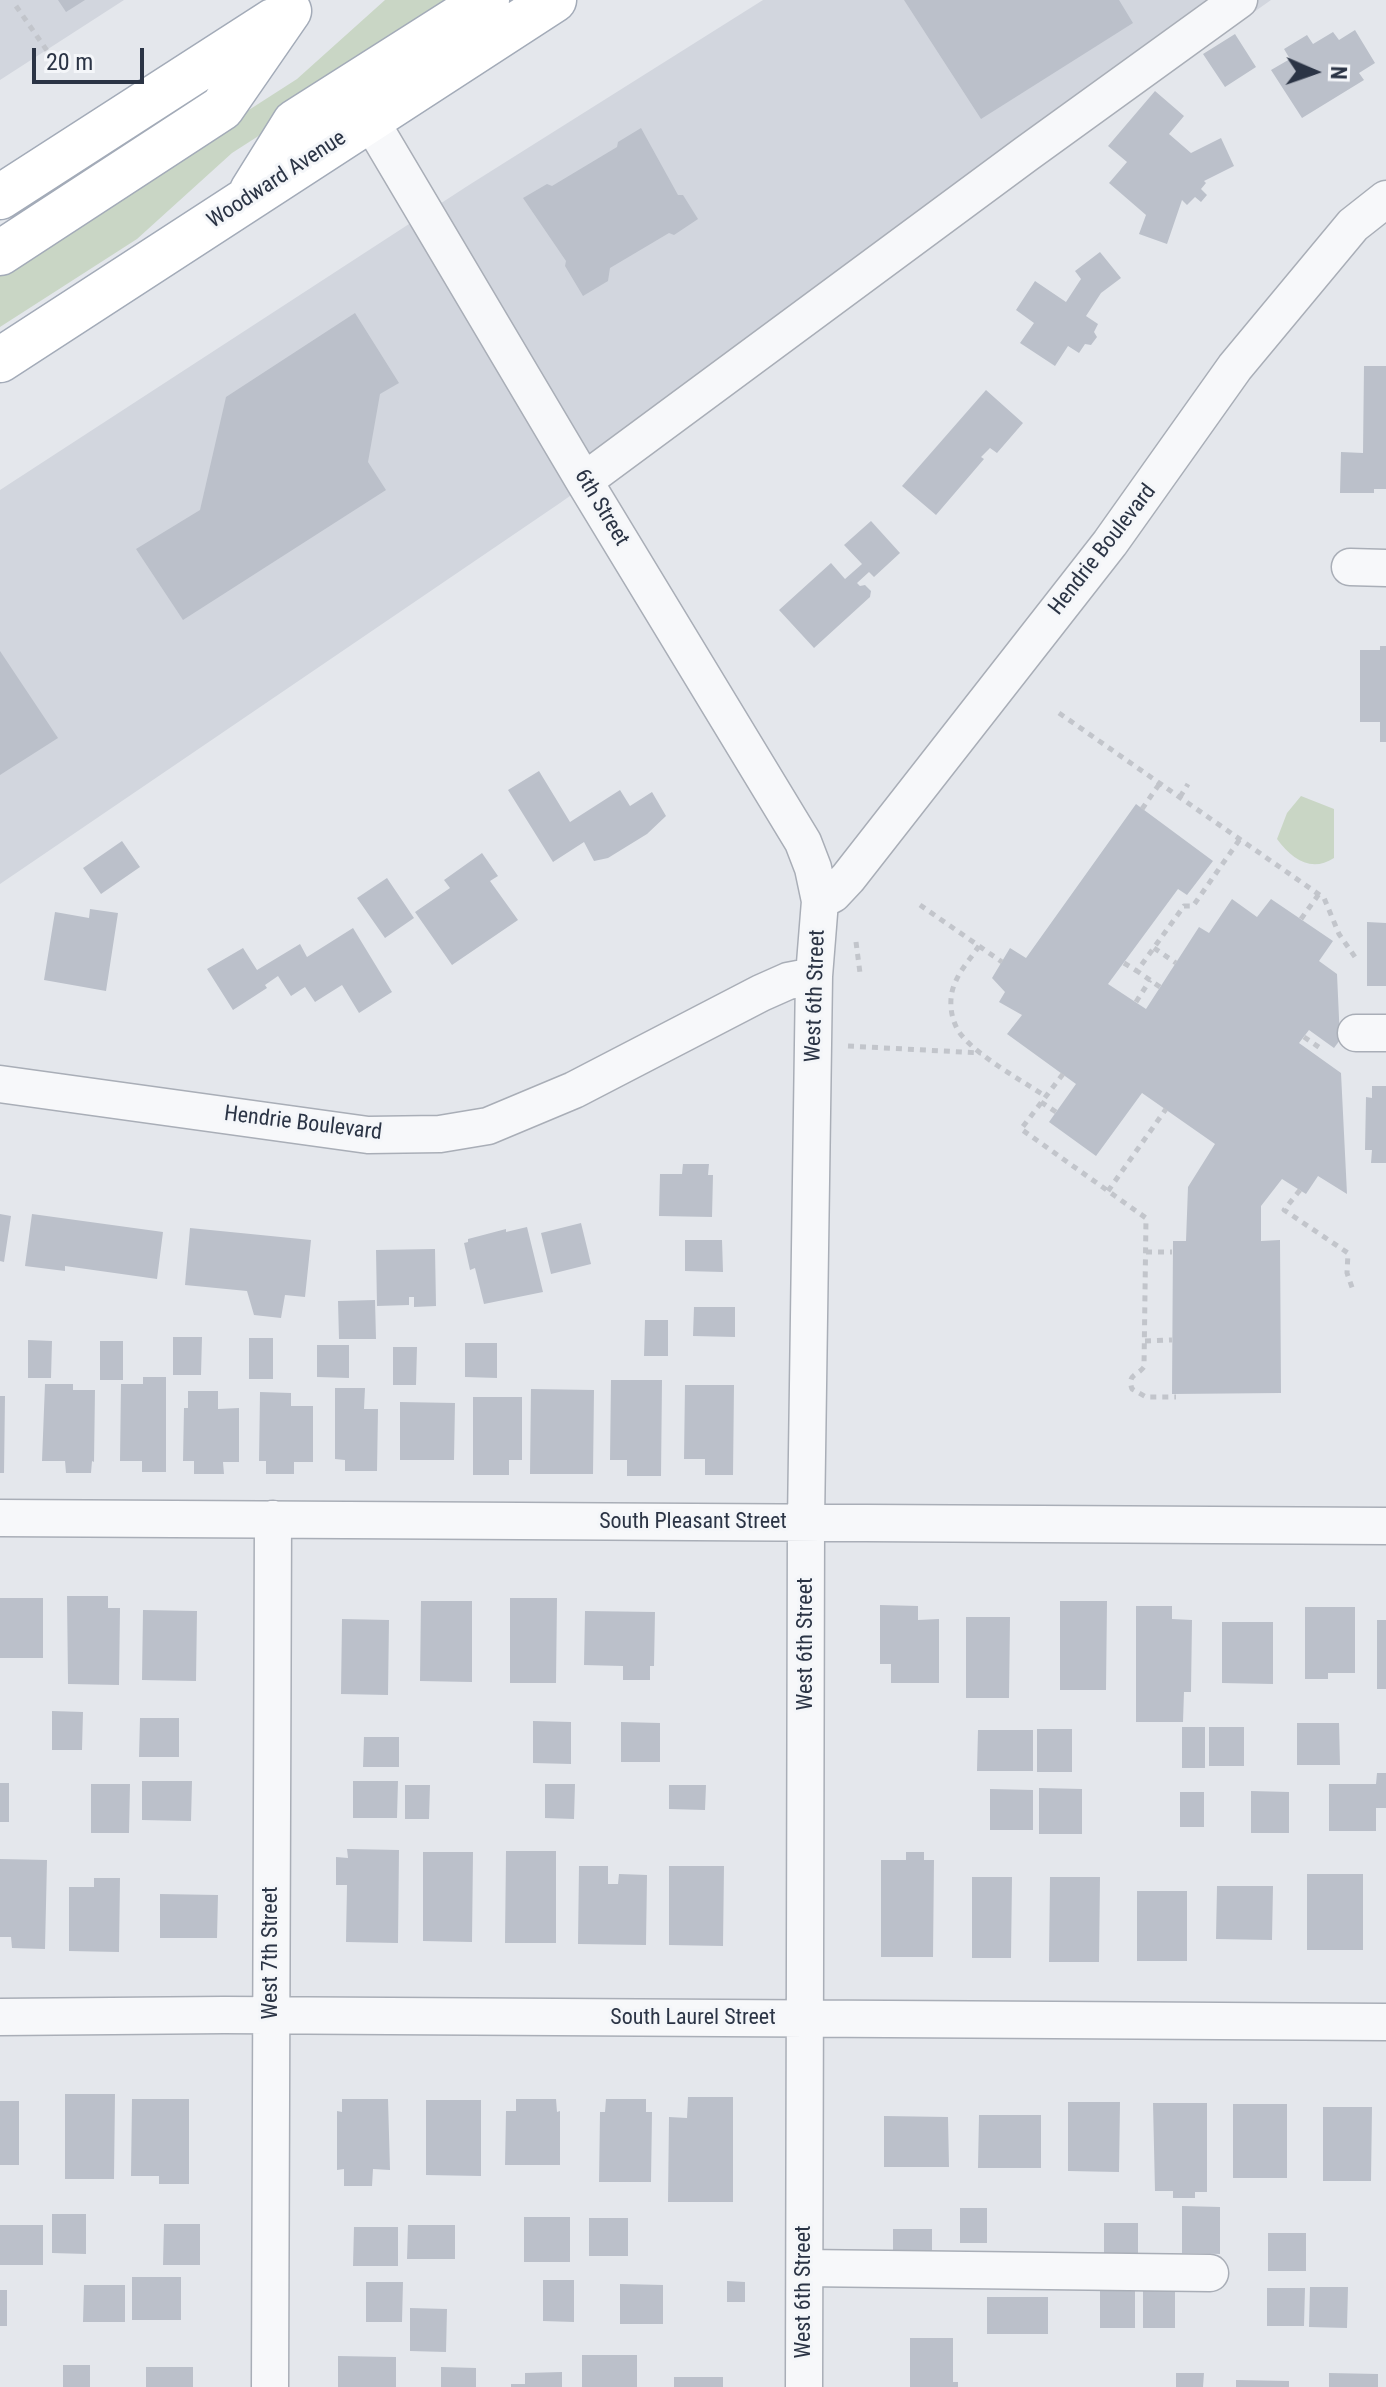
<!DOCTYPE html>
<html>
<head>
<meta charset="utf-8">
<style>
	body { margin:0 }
	#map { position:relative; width:1386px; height:2387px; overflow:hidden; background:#e4e7ec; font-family:"Roboto Condensed",sans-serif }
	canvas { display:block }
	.north { position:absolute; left:1274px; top:32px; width:80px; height:80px; -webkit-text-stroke:6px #f4f6f9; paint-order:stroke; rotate:92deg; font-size:22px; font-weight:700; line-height:32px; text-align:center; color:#2b3445 }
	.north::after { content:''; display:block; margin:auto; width:28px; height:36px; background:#2b3445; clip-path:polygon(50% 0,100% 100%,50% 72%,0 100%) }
	.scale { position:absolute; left:32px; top:48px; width:112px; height:36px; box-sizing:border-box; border:4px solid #2b3445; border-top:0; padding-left:10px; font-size:24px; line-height:28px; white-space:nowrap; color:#2b3445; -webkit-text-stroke:6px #f4f6f9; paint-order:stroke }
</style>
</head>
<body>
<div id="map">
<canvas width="1386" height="2387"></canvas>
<div class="north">N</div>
<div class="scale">20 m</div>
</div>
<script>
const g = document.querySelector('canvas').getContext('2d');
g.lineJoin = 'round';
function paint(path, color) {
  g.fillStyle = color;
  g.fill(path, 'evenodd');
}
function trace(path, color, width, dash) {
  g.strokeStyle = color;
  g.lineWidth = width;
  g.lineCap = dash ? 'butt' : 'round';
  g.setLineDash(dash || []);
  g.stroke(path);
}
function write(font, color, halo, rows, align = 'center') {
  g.font = font + ' "Roboto Condensed",sans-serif';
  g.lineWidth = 6;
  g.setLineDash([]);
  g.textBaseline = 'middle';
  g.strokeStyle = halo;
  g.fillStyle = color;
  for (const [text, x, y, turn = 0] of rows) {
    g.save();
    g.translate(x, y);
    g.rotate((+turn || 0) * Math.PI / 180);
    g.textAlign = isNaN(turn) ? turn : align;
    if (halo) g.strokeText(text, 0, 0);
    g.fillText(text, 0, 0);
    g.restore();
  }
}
paint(new Path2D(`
	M0 0H124L0 80Z
	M763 0H1271L560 503 0 884V490L469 185Z`), '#d2d6de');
paint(new Path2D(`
	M385 0H470L232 153 137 239 0 327V270L297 79Z
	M1301 796 1334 809V858C1311 873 1292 859 1277 839L1287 813Z`), '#c9d6c5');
paint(new Path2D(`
	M58 0H85L66 12Z
	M904 0H1119L1133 23 981 119Z
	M1355 30 1375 63 1359 73 1364 80 1302 118 1271 70 1290 59 1284 49 1307 35 1313 44 1333 32 1339 40Z
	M1235 34 1256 67 1225 87 1203 54Z
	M1155 91 1184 116 1169 134 1191 153 1221 138 1234 166 1204 181 1206 183 1201 189 1207 195 1201 202 1195 197 1187 205 1182 200 1167 244 1139 234 1146 215 1109 183 1127 162 1108 146Z
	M641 128 678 195H683L698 219 674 235 669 233 610 268 608 281 583 296 565 266 566 261 523 198 547 184 552 186 617 147 618 142Z
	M1100 252 1121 278 1101 293 1086 316 1098 324 1094 332 1097 337 1091 345 1085 344 1079 353 1068 346 1055 366 1020 343 1034 323 1016 310 1035 281 1066 302 1081 279 1075 271Z
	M355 313 399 383 380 394 368 462 386 490 183 620 136 549 200 510 226 397Z
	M1364 366H1386V489H1374V493H1340L1341 452 1363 453Z
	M986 390 1023 423 997 453 990 448 981 457 984 459 936 515 902 486Z
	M871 521 900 553 874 577 869 572 857 583 860 586 865 585 871 591 870 597 814 648 779 610 831 563 845 579 862 564 844 545Z
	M1380 646H1386V742H1380V722H1360V650H1380Z
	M0 651 58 738 0 775Z
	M539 771 570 822 620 790 630 806 652 792 666 816 647 834 608 858 594 861 584 842 553 862 508 790Z
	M1136 804 1213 861 1187 895 1178 889 1108 984 1146 1009 1199 927 1209 933 1232 899 1257 917 1271 899 1333 941 1319 961 1337 974 1340 1040 1334 1048 1309 1030 1299 1043 1341 1073 1347 1194 1318 1176 1306 1194 1282 1179 1261 1206V1241L1280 1240 1281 1393 1172 1394 1173 1241H1186L1188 1187 1215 1144 1142 1093 1096 1156 1049 1122 1076 1084 1007 1034 1022 1015 999 1002 1005 992 992 978 1010 948 1026 958Z
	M122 841 140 867 101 894 83 868Z
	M482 853 498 876 490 881 518 920 452 965 415 912 450 888 444 880Z
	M387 878 414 918 385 938 357 898Z
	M90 909 118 913 106 991 44 980 55 912 89 918Z
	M1367 922 1386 923V986H1367Z
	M353 928 392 992 359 1013 342 985 315 1002 305 987 291 996 278 976 265 985 267 988 233 1010 207 969 243 948 257 970 300 944 307 957Z
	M1372 1086H1386V1163H1371L1372 1150H1365L1366 1097 1372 1098Z
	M683 1164H709L708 1175H713L712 1217 659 1216 660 1174H682Z
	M0 1214 11 1216 4 1262 0 1261Z
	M32 1214 163 1232 157 1279 65 1266V1271L25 1266Z
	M581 1223 591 1264 551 1274 541 1233Z
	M527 1227 543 1292 484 1304 475 1268 470 1270 464 1243 468 1242V1239L506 1229V1232Z
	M190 1228 311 1240 305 1297 285 1295 281 1318 254 1315 247 1291 185 1285Z
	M685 1240H722L723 1272 685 1271Z
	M435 1249 436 1306 414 1307V1297H409V1305L377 1306 376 1250Z
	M375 1300 376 1339H339L338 1301Z
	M694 1307H735V1337L693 1336Z
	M645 1320H668V1356H644Z
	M173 1337H202L201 1375H173Z
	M249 1338H273V1379H249Z
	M28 1340 52 1341 51 1378H28Z
	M100 1341H123V1380H100Z
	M465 1343H497V1378L465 1377Z
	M317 1345H349V1378L317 1377Z
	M393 1347H417L416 1385H393Z
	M143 1377H166V1472H142V1461H120L121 1384H143Z
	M611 1380H662L661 1476H627V1460H610Z
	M45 1384H73V1390H95L94 1462 92 1461 91 1473H66L65 1461H42Z
	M685 1385H734L733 1475H705V1459H684Z
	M335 1388H365L364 1409H378L377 1471H345V1460L335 1459Z
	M531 1389 594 1390 593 1474H530Z
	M188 1391H218V1409L239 1408V1462H223L224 1474H194V1461H183L184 1408H188Z
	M260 1392 291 1393V1406H313V1462H294V1474H266V1461H259Z
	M0 1396H5L4 1473H0Z
	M473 1397H522V1460H509V1475H473Z
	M400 1402 455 1403 454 1460H400Z
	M67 1596H108V1608H120L119 1685 68 1684Z
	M0 1598H43V1658H0Z
	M510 1598H557L556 1683H510Z
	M421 1601H472V1682L420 1681Z
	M1060 1601H1107L1106 1690H1060Z
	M880 1605 918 1606V1620L939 1619V1683H891V1664H880Z
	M1136 1606H1172V1619L1192 1620 1191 1692H1184L1183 1722H1136Z
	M1305 1607H1355V1673H1328V1679H1305Z
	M143 1610 197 1611 196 1681 142 1680Z
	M585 1611 655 1612 654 1666H650V1680H623V1666L584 1665Z
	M966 1617H1010L1009 1698H966Z
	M342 1619 389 1620 388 1695 341 1694Z
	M1377 1620H1386V1689H1377Z
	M1222 1622H1273V1684L1222 1683Z
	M52 1711 83 1712 82 1750H52Z
	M140 1718H179V1757H139Z
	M533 1721 571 1722V1764L533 1763Z
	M621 1722 660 1723V1762H621Z
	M1297 1723H1339L1340 1765H1297Z
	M1182 1727H1205V1768H1182Z
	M1209 1727H1244V1766H1209Z
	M1037 1729H1072V1772H1037Z
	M978 1730H1033V1771H977Z
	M364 1737H399V1767H363Z
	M1377 1773H1386V1808H1376V1831H1329V1784H1376Z
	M142 1781H192L191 1821 142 1820Z
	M353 1781H398L397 1818H353Z
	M0 1783H9V1822H0Z
	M91 1784H130L129 1833H91Z
	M545 1784H575L574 1819 545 1818Z
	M405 1785H430L429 1819H405Z
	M669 1785H706L705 1810 669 1809Z
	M1039 1788 1082 1789V1834H1039Z
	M990 1789 1033 1790V1830H990Z
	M1251 1791 1289 1792V1833H1251Z
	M1180 1792H1204V1827H1180Z
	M347 1849 399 1850 398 1943 346 1942 347 1885H336V1857L348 1858Z
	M506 1851H556V1943H505Z
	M423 1852H473L472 1942 423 1941Z
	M906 1852H924V1860H934L933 1957H881V1860H906Z
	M0 1859 47 1860 45 1949 12 1948 11 1937H0Z
	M579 1866H608V1884H618L619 1874 647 1875 646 1945 578 1944Z
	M669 1866H724L723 1946 669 1945Z
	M1307 1874H1363V1950H1307Z
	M972 1877H1012L1011 1958H972Z
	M1050 1877H1100L1099 1962H1049Z
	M94 1878H120L119 1952 69 1951V1887H94Z
	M1217 1886H1273L1272 1940 1216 1939Z
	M1137 1891H1187V1961H1137Z
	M160 1894 218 1895 217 1938H160Z
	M65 2094H115L114 2179H65Z
	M688 2097H733V2202H668L669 2117 687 2118Z
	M132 2099H189V2184H159V2176H131Z
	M342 2099H388L390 2170 373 2169 372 2186H344V2169L337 2170V2111L342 2112Z
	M516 2099H556L557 2112 560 2111V2165H505L506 2111H516Z
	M606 2099H646V2112H652L651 2182H599L600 2112H605Z
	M426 2100H481V2176L426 2175Z
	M0 2101H19V2165H0Z
	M1068 2102H1120L1119 2172 1068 2171Z
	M1153 2103H1207V2192H1195V2198H1173V2191H1155Z
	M1233 2104H1287V2178H1233Z
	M1323 2107H1372L1371 2181H1323Z
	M979 2115H1041V2168H978Z
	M884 2116 948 2117 949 2167H884Z
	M1182 2206 1220 2207V2254L1182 2253Z
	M960 2208H987V2243H960Z
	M52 2214H86V2254L52 2253Z
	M524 2217H570V2262H524Z
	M589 2218H628V2256H589Z
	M1104 2223H1138V2260H1104Z
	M164 2224H200V2265H163Z
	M0 2225H43V2265H0Z
	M408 2225H455V2259H407Z
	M354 2227H398V2266H353Z
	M893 2229H932V2256H893Z
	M1268 2233H1306V2271H1268Z
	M132 2277H181V2320H132Z
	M543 2280H574V2322L543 2321Z
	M727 2281 745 2282V2302H727Z
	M366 2282H403L402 2322H366Z
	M620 2284 663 2285V2324H620Z
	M84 2285H125V2322H83Z
	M1310 2287H1348L1347 2328 1309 2327Z
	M1100 2288H1135V2328H1100Z
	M1267 2288H1305L1304 2326H1267Z
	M0 2290H7V2326H0Z
	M1143 2290H1175V2328H1143Z
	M987 2297H1048V2334H987Z
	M410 2308 447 2309 446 2352 410 2351Z
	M910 2338H953V2382H958V2387H910Z
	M582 2355H637V2387H582Z
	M338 2356 396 2357V2387H338Z
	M63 2365H90V2387H63Z
	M146 2367H193V2387H146Z
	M441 2367 476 2368V2387H441Z
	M562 2372V2387H511V2384H525V2373Z
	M1176 2373H1204L1203 2387H1176Z
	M1329 2373 1378 2374V2387H1329Z
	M674 2377H723V2387H674Z
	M1236 2380 1289 2381V2387H1236Z`), '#bbc0ca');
const minor = new Path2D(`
	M370 120 584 481 803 842 813 868 820 901 814 976 806 1522 804 2387
	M584 481 1026 154 1239 0
	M1350 567 1386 568
	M820 901 833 894 848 878 1110 543 1235 367 1353 225 1386 199
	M1356 1033H1386
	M0 1084 368 1135 440 1134 488 1126 574 1090 761 993 788 981 814 976
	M0 1518 1386 1526
	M0 2017 224 2015 1386 2022
	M805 2268 1210 2273
	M270 2387 273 1519`);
const major = new Path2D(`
	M252 191 295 122 487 0
	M0 197 273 21
	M0 253 222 108 289 11
	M0 360 554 0`);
trace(minor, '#a9aeb7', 39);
trace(major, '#a3abb8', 47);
trace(new Path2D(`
	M16 6 50 55
	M1059 713 1324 898 1339 934 1355 957
	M1180 797 1188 784
	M1142 809 1160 783
	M920 905 1002 962
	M1301 919 1319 894
	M856 942 860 973
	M979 946C971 958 960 970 955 983 947 1000 951 1024 963 1037 981 1058 1021 1080 1045 1096
	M1154 948 1176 963
	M1124 963 1137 971
	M1160 987 1137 971 1184 906H1193L1240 839
	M1136 1002 1150 980
	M1304 1037 1323 1050
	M848 1046 981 1053
	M1063 1074 1021 1129 1146 1218 1144 1367C1137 1376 1127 1374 1132 1389L1146 1397H1176
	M1041 1102 1056 1112
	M1300 1190 1284 1210 1348 1253 1347 1273 1354 1293
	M1108 1191 1166 1109
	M1146 1252H1172
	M1145 1341 1172 1340`), '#c2c5cb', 5, [6, 6]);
trace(minor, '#f7f8fa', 36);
trace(major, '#fff', 44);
write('22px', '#2b3445', '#f4f6f9', [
	["Woodward Avenue",277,180,-33],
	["6th Street",601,508,59],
	["Hendrie Boulevard",1103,550,-52],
	["West 6th Street",816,996,-88],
	["Hendrie Boulevard",303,1124,7],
	["South Pleasant Street",693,1522],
	["West 6th Street",806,1644,-90],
	["West 7th Street",271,1953,-90],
	["South Laurel Street",693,2018],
	["West 6th Street",804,2292,-90]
]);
</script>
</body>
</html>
